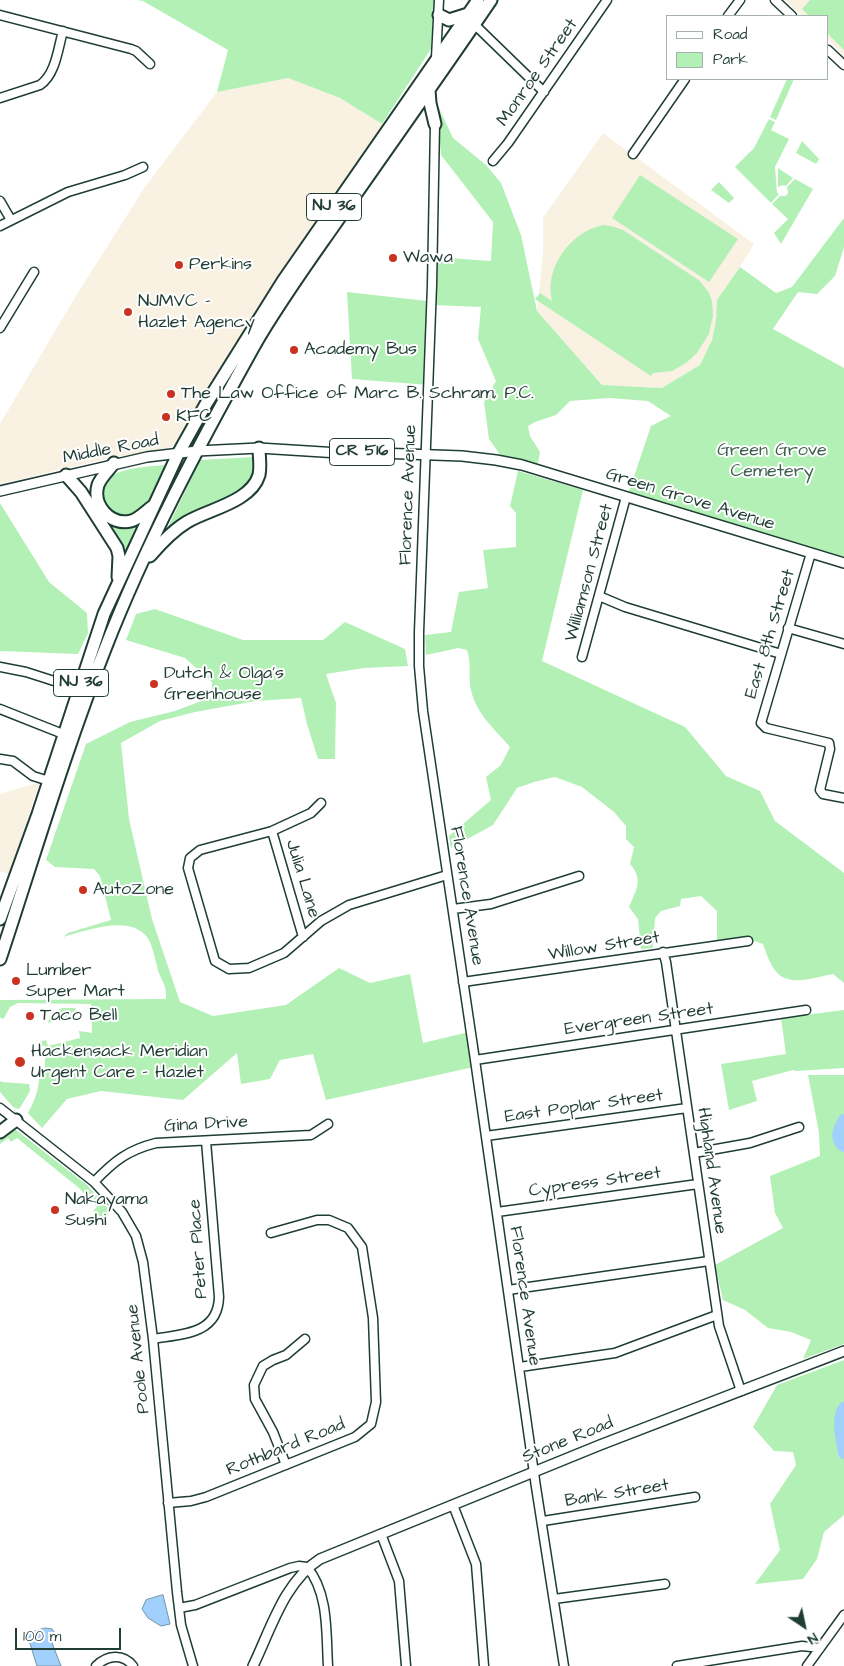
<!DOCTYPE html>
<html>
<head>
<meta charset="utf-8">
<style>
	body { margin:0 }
	#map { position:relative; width:844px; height:1666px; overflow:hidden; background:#fff; font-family:"Architects Daughter",sans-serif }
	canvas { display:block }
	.legend { position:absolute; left:666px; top:15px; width:162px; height:65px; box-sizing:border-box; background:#fff; border:1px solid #a5b1ae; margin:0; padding:6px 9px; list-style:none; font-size:15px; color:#1f3d34 }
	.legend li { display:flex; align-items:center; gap:10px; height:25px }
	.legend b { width:25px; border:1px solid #a5b1ae }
	.north { position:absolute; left:779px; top:1601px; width:50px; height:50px; -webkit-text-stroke:4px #fff; paint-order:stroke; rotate:146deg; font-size:14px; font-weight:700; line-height:20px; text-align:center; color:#1f3d34 }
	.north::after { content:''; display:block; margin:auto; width:18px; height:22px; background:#1f3d34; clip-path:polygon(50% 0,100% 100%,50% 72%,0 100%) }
	.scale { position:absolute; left:15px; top:1628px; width:106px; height:22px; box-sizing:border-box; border:2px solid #1f3d34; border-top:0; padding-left:6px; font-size:15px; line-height:18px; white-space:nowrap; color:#1f3d34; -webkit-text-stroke:4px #fff; paint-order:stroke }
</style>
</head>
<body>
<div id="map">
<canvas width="844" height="1666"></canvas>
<ul class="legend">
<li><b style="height:6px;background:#fff"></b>Road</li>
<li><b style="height:14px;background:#b3f0b5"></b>Park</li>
</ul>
<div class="north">N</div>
<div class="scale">100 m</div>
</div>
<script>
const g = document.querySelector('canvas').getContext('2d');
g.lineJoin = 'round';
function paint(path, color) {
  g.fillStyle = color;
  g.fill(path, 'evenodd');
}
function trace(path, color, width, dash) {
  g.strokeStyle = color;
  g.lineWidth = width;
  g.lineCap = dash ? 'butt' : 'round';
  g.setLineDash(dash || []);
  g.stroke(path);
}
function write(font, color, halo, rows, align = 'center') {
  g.font = font + ' "Architects Daughter",sans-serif';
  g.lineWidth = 4;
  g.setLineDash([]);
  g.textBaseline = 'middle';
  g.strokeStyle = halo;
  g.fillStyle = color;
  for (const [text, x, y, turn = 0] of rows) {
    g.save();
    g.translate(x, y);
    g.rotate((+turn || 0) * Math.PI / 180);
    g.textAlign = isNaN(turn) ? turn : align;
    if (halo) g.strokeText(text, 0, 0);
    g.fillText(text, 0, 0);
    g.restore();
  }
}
paint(new Path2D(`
	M785 0H844V56L828 40V16H802Z
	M288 78 340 98 383 125 271 287 219 370 180 440 172 447 97 461 0 484V424L77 294 145 187 217 92Z
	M603 133 754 244 740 267 717 300 716 320 712 340 700 365 662 388 602 385 537 311 543 254V218Z
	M40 782 9 874 0 871V794Z`), '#f9f1e2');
paint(new Path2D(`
	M137 0H434L431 49 382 124 340 98 288 78 217 92 228 50 143 1Z
	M810 0H844V50L828 34V16H809L802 9Z
	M787 79H794L776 120 770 117Z
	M437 104 453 138 486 165 501 183 521 235 537 311 602 385 662 388 700 365 712 340 716 320 717 300 740 267 776 293 792 287 844 218V247L835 276 817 294 798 292 773 329 844 368V557L628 494 651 426 671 416 648 401 609 398 570 401 556 415 535 422 528 426 530 436 540 452 538 464 501 456 489 439 484 402 496 381 478 339 481 307 432 305 428 385 352 379 347 292 427 301 434 257 491 261 493 222 441 155Z
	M769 119 775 122 771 130 789 139 775 167 777 193 779 194 771 203 735 167 754 148Z
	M802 141 819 159 816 164 796 153Z
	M778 168 793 178 786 186 783 185 778 187Z
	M640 175 738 239 709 282 612 218Z
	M795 179 813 189 781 244 774 233 788 219 772 204 780 196H786L788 193 787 187Z
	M719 182 734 198 729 203 711 190Z
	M603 225 611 226 623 230 700 281 709 293 712 301 713 316 709 334 697 353 686 363 672 371 653 373 651 376 535 299 540 293 552 301C544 268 570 232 603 225Z
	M253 457C258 466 255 477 249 486 245 493 179 525 166 531L200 460Z
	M165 465 148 503 137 516 121 518 105 509C104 504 102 498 101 493 101 467 148 467 165 465Z
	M518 471 583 490 542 661 685 727 726 776 760 791 775 821 844 873V983L833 974C814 977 788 989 774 969 769 962 766 952 763 944L751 940 717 945V911L701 896 681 899 680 906 661 911 655 918 653 948 641 949 638 919 629 907C636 890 644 880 630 864L634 847 626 839V826L614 812 582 787 555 777 534 782 517 788 493 825 451 848 449 836 491 800 486 777 501 765 510 747C493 727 474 712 470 685 469 673 471 662 467 650L458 648 426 655 425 635 451 632 459 592 488 588 483 550 516 547V513L510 506Z
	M0 503 49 582 87 613 88 633 78 654 0 651Z
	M106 521 121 527H135L124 556Z
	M155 609 243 640H323L345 622 405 649 408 666 364 668 326 674 336 703 335 759H318L307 724 301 698 256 701 195 712 160 721 121 743 129 819 152 919 180 1002 213 1016 286 1005 339 968 370 983 410 974 423 1043 473 1031 478 1066 326 1100 313 1054 280 1060 270 1079 241 1084 237 1053 183 1100 101 1091 67 1099 42 1128 28 1113C36 1098 40 1087 39 1070L45 1068V1046H39V1042L46 1040 48 1046 80 1038 79 1031 92 1033 91 1004 18 1003 10 1007 4 1018 2 1019 0 1017V1000L166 999C167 982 160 981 157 966 154 957 153 945 147 937 129 914 86 931 63 937L68 933 111 920 100 876 94 869 55 867 46 860 86 744 130 722 175 711 212 697V682L185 658 126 640 136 614Z
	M62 1008H75L78 1015 48 1023 50 1015Z
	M844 1010V1068L796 1071 793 1070 752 1081 757 1101 729 1110 721 1064 786 1054 781 1018Z
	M808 1075H844V1344L803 1359 811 1340 791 1332 768 1328 745 1310 723 1300 715 1265 783 1228 775 1213 770 1176 820 1156 819 1133Z
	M0 1081 2 1082 29 1084 30 1091 20 1108 18 1109 13 1107 0 1092Z
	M12 1130H16L87 1185 110 1211 107 1218 103 1219 93 1211 97 1207 79 1188 17 1138 11 1142 8 1138 0 1144V1138Z
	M844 1360V1515L824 1532 817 1559 803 1579 755 1584 780 1550 770 1504 796 1465 793 1452 774 1451 753 1427 777 1385Z`), '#b3f0b5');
const water = new Path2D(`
	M163 1595 170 1624 161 1626 148 1618 142 1609 146 1600Z
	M45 1628 52 1629 54 1632 52 1643 61 1666H37L27 1634Z`);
paint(water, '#a1d0fd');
trace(water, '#6d95ad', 1);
trace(new Path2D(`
	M844 1120C839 1129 834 1139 844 1146
	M844 1408C836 1420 842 1439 844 1453`), '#a1d0fd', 12);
const minor = new Path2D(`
	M775 0 792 16
	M0 15 131 49 136 51 150 64
	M728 16 740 0
	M474 24 544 92
	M828 50 844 65
	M436 58 439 0
	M0 98 40 85C56 74 58 48 63 31
	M435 124 432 285 419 632V666L423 711 475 1060 536 1487 564 1666
	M633 154 685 79
	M493 161 508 143 607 0
	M0 201 11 220
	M0 226 68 192 125 175 143 167
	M0 328 34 272
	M811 553 761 723 766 728 829 743 830 749 820 790 823 794 844 798
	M599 596 625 607 781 654
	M788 628 844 644
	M582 657 626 497
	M0 667 26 672 79 689
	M0 709 63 734
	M0 759 13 761 33 776 49 781
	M321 803 311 813 272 831 200 850 190 858 188 868 215 961 229 969 249 968 284 953 321 921 349 905 447 875
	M272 831 303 937
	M453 909 491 904 579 876
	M663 952 666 962 719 1326 741 1391
	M463 982 748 941
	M475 1060 806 1010
	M0 1108 94 1182 122 1212 136 1236 143 1262 153 1339 177 1592 181 1625 193 1666
	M486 1136 687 1108
	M694 1153 750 1143 799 1127
	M94 1182C114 1161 128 1150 156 1143L311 1135 328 1124
	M497 1212 698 1184
	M508 1290 709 1261
	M153 1339C181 1334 218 1335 219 1297L206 1141
	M520 1367 615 1353 717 1315
	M286 1465 273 1432 255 1399 254 1385 263 1366 273 1360 286 1355 305 1339
	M168 1503 191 1501 206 1497 355 1437 371 1424 376 1402 373 1318 362 1247 348 1228 329 1220H317L271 1233
	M453 1505 476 1564 484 1666
	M543 1521 695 1497
	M381 1534 399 1581 406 1666
	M554 1599 665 1584
	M179 1608 195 1605 290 1568 299 1566 307 1567C329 1593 326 1634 328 1666
	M96 1666C107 1655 123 1653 133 1666
	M677 1666 802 1646 820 1648
	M807 1666 844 1615`);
const major = new Path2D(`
	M0 491 147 457 197 451 259 448 339 453 351 452 462 456 496 460 522 465 844 563
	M253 1666C271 1629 284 1582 320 1559L600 1445 844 1351`);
const highway = new Path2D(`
	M439 15 449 20 468 14
	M429 90 430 103 435 124
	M114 463C109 470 101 477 98 485 92 505 110 526 131 521 139 519 146 511 153 506
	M66 475 81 492 117 548 119 556 118 577
	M150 556C161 543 172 531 187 522 209 509 251 502 259 475 261 466 259 457 259 448
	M0 919 38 814 104 614 178 454 206 404 283 281 478 0
	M0 959C34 856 65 751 105 649 146 544 199 445 254 346 278 304 307 264 335 224 387 149 440 75 491 0
	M0 1132 16 1120`);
trace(minor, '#1f3d34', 11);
trace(major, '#1f3d34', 12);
trace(highway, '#1f3d34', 15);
trace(minor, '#fff', 8);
trace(major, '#fff', 9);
trace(highway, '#fff', 11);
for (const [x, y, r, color] of [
	[393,258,5,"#c8321e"],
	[179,265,5,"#c8321e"],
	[128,312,5,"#c8321e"],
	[294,350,5,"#c8321e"],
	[171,394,5,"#c8321e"],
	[166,417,5,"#c8321e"],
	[154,684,5,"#c8321e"],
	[83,890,5,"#c8321e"],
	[16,981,5,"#c8321e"],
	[30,1016,5,"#c8321e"],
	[20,1062,6,"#c8321e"],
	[55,1210,5,"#c8321e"]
]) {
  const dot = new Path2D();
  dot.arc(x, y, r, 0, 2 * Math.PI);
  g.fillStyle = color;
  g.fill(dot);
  trace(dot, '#fff', 2);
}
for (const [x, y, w] of [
	[334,207,55],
	[362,452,65],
	[81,683,55]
]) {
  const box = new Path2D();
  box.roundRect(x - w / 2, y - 13.5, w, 27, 4);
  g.fillStyle = '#fff';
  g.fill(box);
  trace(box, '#1f3d34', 1);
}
write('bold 16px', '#1f3d34', null, [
	["NJ 36",334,207],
	["CR 516",362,452],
	["NJ 36",81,683]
]);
write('18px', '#1f3d34', '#fff', [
	["Monroe Street",538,73,-55],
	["Middle Road",111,450,-11],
	["Florence Avenue",409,495,-88],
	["Green Grove Avenue",690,500,17],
	["Williamson Street",590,573,-75],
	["East 8th Street",771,634,-73],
	["Julia Lane",302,879,73],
	["Florence Avenue",466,896,81],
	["Willow Street",604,947,-9],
	["Evergreen Street",639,1020,-8],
	["East Poplar Street",584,1107,-8],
	["Gina Drive",206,1125,-3],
	["Highland Avenue",711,1171,82],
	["Cypress Street",595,1183,-8],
	["Peter Place",199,1249,-94],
	["Florence Avenue",524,1296,82],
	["Poole Avenue",139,1359,-96],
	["Stone Road",568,1441,-22],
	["Rothbard Road",286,1448,-22],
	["Bank Street",617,1494,-9]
]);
write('18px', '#1f3d34', '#fff', [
	["Wawa",403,258],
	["Perkins",189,265],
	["NJMVC -",138,302],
	["Hazlet Agency",138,323],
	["Academy Bus",304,350],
	["The Law Office of Marc B. Schram, P.C.",181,394],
	["KFC",176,417],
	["Dutch & Olga's",164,674],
	["Greenhouse",164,695],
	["AutoZone",93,890],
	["Lumber",26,971],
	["Super Mart",26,992],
	["Taco Bell",40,1016],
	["Hackensack Meridian",31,1052],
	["Urgent Care - Hazlet",31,1073],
	["Nakayama",65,1200],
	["Sushi",65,1221]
], 'left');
write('18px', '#3d614e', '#fff', [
	["Green Grove",772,451],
	["Cemetery",772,472]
]);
</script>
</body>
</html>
